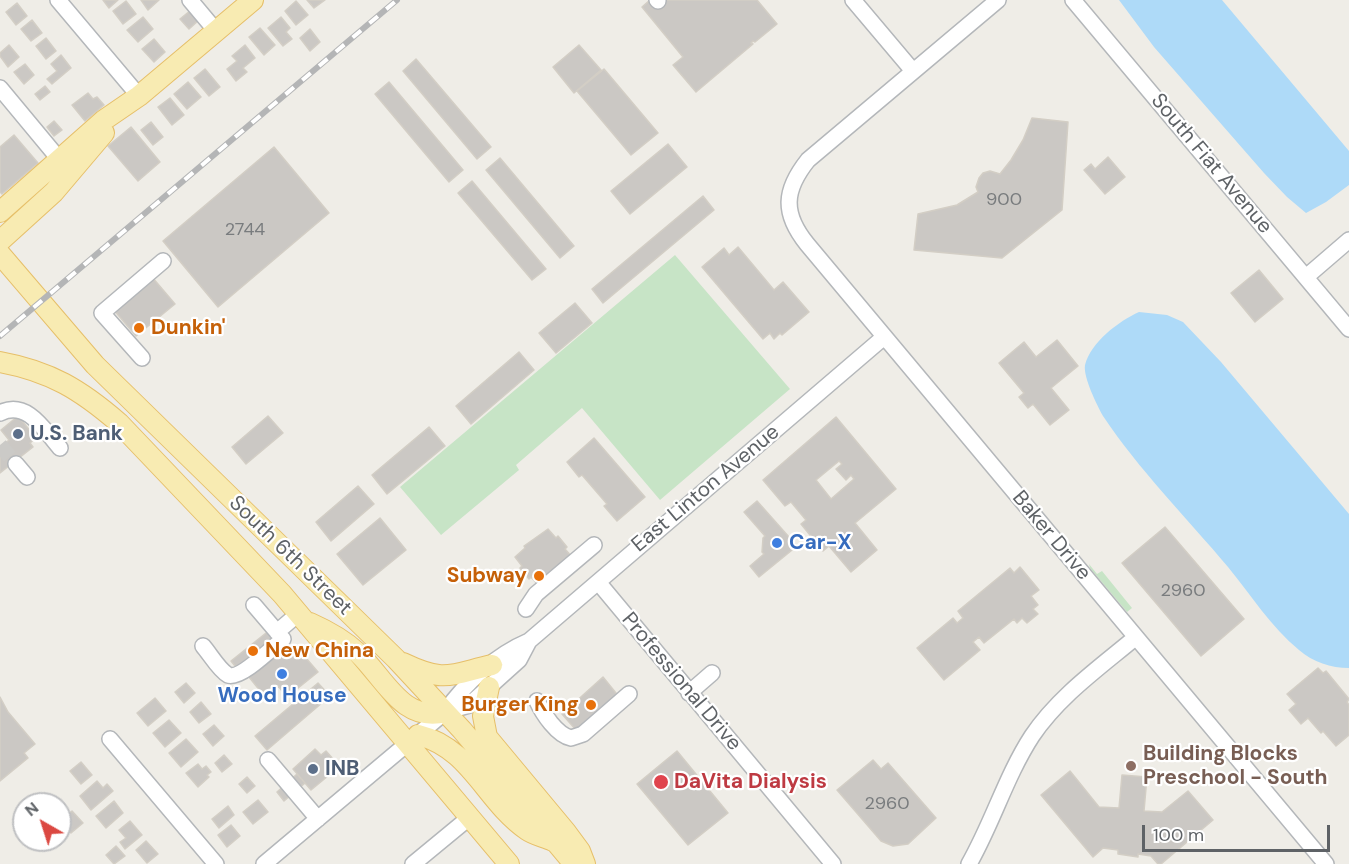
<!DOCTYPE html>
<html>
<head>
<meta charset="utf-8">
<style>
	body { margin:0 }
	#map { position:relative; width:1349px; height:864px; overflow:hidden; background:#efede7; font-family:"DM Sans",sans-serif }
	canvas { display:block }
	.north { position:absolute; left:12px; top:792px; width:60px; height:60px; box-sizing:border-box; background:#fff; border:2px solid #bfc0c2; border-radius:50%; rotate:321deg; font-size:16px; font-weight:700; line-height:24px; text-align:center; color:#5e6266 }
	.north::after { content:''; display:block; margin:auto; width:21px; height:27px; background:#db4841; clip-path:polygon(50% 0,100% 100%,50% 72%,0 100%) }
	.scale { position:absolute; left:1142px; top:825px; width:188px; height:27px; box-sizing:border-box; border:3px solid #5e6266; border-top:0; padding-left:8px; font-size:18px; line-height:21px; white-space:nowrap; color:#5e6266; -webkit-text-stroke:4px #fff; paint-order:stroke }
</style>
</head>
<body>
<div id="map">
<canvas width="1349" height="864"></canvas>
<div class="north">N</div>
<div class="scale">100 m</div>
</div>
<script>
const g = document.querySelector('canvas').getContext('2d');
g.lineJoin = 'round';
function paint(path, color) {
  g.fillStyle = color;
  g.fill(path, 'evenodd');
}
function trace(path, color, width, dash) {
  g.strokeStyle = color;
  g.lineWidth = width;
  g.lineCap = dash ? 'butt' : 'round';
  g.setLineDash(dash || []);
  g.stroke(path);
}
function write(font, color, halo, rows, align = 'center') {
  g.font = font + ' "DM Sans",sans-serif';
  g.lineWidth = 4.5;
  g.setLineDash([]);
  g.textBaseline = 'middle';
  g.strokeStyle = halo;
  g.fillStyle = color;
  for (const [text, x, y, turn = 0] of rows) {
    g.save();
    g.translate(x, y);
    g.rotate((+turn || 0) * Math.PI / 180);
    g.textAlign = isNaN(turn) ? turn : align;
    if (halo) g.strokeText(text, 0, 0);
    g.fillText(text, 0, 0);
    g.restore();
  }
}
paint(new Path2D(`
	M675 255 790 389 660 500 582 408 516 465 519 470 441 535 400 487Z
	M1089 564 1097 574 1102 571 1132 608 1127 612 1090 568Z`), '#c7e4c6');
paint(new Path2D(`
	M1119 0H1222L1349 151V185L1326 202 1306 213 1287 197 1264 173 1154 47Z
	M1139 312 1167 315 1183 322 1221 362 1349 514V668C1331 668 1313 662 1299 650 1271 627 1251 595 1228 567 1186 517 1139 470 1103 416 1097 405 1083 377 1085 365 1091 342 1119 321 1139 312Z`), '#aedaf8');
const building = new Path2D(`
	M103 0H118L109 8Z
	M141 0H159L148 10Z
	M307 0H325L314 8Z
	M650 0H757L777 24 755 42 753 41 751 43 753 44 696 92 673 65 683 57 642 7Z
	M126 1 136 14 123 24 113 11Z
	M296 1 308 15 296 25 285 11Z
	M17 3 27 16 16 25 6 12Z
	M191 10 199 20 189 29 180 19Z
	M143 17 153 29 138 42 127 30Z
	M281 17 290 28 286 32 292 39 283 46 268 28Z
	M32 20 42 33 31 41 21 29Z
	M260 28 275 45 264 55 249 37Z
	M310 29 320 42 310 51 300 38Z
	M46 38 56 51 46 59 36 46Z
	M154 39 165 52 154 62 142 49Z
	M9 45 19 57 8 67 0 56V53Z
	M245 45 255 58 243 68 247 72 236 81 227 69 237 61 232 56Z
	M579 45 601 70 574 93 553 67Z
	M61 55 71 68 52 84 47 79 57 71 51 64Z
	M416 59 491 147 477 159 403 71Z
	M25 64 34 75 24 84 14 72Z
	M205 69 220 87 209 96 194 78Z
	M604 69 658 133 631 155 577 91Z
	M188 82 201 97 187 109 174 94Z
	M389 82 463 170 449 182 375 94Z
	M45 86 50 92 40 100 35 94Z
	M88 93 93 99 97 97 104 105 85 121 72 105Z
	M170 98 184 115 172 125 158 107Z
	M1032 118 1068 122 1062 210 1002 258 914 250 918 214 957 205 978 192 976 187 979 178 983 173 990 171 1000 174 1011 160 1023 140Z
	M54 121 62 130 54 136 47 127Z
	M151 122 163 137 153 145 141 130Z
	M131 127 160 162 138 181 108 146Z
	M14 135 38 163 2 194 0 192V147Z
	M668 144 687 167 630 214 611 191Z
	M274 147 329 213 218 307 163 241Z
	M1108 157 1125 177 1105 194 1084 170 1091 164 1095 169Z
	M500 158 574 246 560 258 486 170Z
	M472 181 546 269 532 280 458 193Z
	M703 196 714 210 603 303 592 289Z
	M738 247 774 290 783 282 809 312 782 335 780 333 774 339 770 333 763 339 702 267 724 248 729 255Z
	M1259 270 1283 299 1255 322 1231 293Z
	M152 277 175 304 136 336 113 309Z
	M575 303 592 323 556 353 539 333Z
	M1057 340 1078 366 1051 388 1069 410 1050 425 1033 404 1028 408 1019 397 1024 393 999 363 1024 342 1036 357Z
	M519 352 534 370 471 424 456 406Z
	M18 416 36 438 30 443 33 447 0 473V448L9 440 1 430Z
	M268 416 283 433 246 464 232 447Z
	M836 417 896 489 855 523 877 550 851 572 829 546 823 551 801 524 806 520 791 502 785 506 763 480ZM839 461 842 464 836 469 846 480 851 475 854 479 831 499 816 480Z
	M429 427 445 446 387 494 372 475Z
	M594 438 645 497 617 521 604 506 607 504 582 475 579 477 567 462Z
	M358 486 374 504 331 541 316 522Z
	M757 501 797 546 759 577 750 566 764 554 762 552 763 538 765 536 744 512Z
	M380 518 406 550 363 585 337 554Z
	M1165 527 1244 619 1201 656 1122 563Z
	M548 529 556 538 558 536 567 547 565 549 573 558 539 586 531 577 529 579 520 568 522 566 515 557 525 548 524 546Z
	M1020 567 1039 590 1031 596 1038 605 1033 609 1038 614 1027 623 1022 618 1017 623 1014 619 984 643 979 637 973 642 980 650 944 680 917 648 953 618 957 623 963 618 958 611 1010 568 1014 573Z
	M271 629 274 641 239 671 231 661Z
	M285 648 293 657 300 651 318 672 287 697 278 686 265 697 249 677Z
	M1318 668 1323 673 1326 671 1349 699 1347 702 1349 705V735L1336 746 1323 731 1321 733 1308 718 1301 724 1289 710 1296 704 1287 694Z
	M603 677 620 698 576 730 562 714Z
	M186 683 195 693 184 703 175 692Z
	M318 683 330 696 267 750 255 736Z
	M0 697 8 712 35 744 24 753 28 758 0 781Z
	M155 698 166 711 148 726 137 713Z
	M201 702 211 714 199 723 190 712Z
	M169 720 181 733 165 747 153 733Z
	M214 725 224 736 213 746 203 734Z
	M186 739 198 752 181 767 169 753Z
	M315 749 321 755 326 751 334 760 329 765 334 771 311 790 293 769Z
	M677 751 728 813 688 845 637 784Z
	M224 755 232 764 222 772 215 763Z
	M873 760 881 769 888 763 936 818 908 844 893 846 881 841 837 790Z
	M81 762 92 775 81 784 70 771Z
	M198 764 202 769 206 766 211 772 207 775 209 777 198 787 186 773Z
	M1070 771 1099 807 1119 808 1122 775 1147 777 1144 811 1162 812 1188 791 1213 820 1161 864H1158L1151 856 1138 854V857L1118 854V850L1103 848 1093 857 1041 795Z
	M297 774 305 783 284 801 277 792Z
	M247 777 255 786 247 793 239 784Z
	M97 781 103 788 107 784 113 791 91 810 80 796Z
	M258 800 268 812 253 824 243 812Z
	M114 801 123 813 106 828 96 816Z
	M228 806 234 815 219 828 212 819Z
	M72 811 83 823 71 833 60 821Z
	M130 821 142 835 125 849 120 842 126 838 119 830Z
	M231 825 240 836 227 847 218 835Z
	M146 841 158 854 147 863 136 850Z
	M116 846 125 856 114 864 106 855Z`);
paint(building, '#cbc8c4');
trace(building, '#d3cec5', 1.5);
trace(new Path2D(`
	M0 445 16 464`), '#cbcac7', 15, [15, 8]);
const minor = new Path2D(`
	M58 0 139 96
	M190 0 216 31
	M657 0 658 1
	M853 0 913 71
	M998 0 808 160C784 190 782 213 807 244L1326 864
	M1073 0 1349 329
	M0 88 59 159
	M1306 277 1349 240
	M142 358 102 313 163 261
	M0 413C27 399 45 431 60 448
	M16 464 27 477
	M598 582 833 864
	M526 609 536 594 594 545
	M277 632 298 614
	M203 646C210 654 219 670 228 675 240 680 273 647 283 639L254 605
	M689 693 712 673
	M537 701C543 714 557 735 571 738L583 734 629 694
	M445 712 469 705 519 660 529 641
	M110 739 216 864
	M268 760 318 819
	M264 864 445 712C465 683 496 655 529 641L884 337
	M413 864 470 817
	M969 864C993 822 1006 776 1032 736 1059 696 1099 668 1136 637`);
const major = new Path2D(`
	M0 212 104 120 139 96 253 0
	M0 241 54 192 104 133
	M0 254 95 365 396 659 462 730 574 864
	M0 362C50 371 81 390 119 423L282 594 509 864
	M310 623C328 631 343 639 358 653 384 677 402 723 445 712
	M403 663C445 683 449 675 492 665
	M489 687 483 716 487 737 566 832 580 851 585 864
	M418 735C471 748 485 801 527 830 534 835 544 837 553 841`);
trace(minor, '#b4b7ba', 18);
trace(major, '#e6bf69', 22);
trace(minor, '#fff', 15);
trace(major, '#f8ebb2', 20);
const rail = new Path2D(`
	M0 336 397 0`);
trace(rail, '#b4b5b6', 6);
trace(rail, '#fff', 4, [11]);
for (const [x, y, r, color] of [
	[139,328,6,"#e8710a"],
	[18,434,6,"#5c6f8a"],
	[777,543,6,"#3f7fe0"],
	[539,576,6,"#e8710a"],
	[253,651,6,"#e8710a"],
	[282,674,6,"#3f7fe0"],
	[591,705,6,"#e8710a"],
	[1131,766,6,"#8d6e63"],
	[313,769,6,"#5c6f8a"],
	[661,782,8,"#e0444e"]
]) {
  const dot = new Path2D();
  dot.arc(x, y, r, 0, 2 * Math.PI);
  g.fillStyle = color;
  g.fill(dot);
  trace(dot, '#fff', 2);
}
write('18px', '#797c7e', null, [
	["900",1004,200],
	["2744",245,230],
	["2960",1183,591],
	["2960",887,804]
]);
write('21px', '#5e6266', '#fff', [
	["South Fiat Avenue",1211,164,50],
	["East Linton Avenue",706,489,-40],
	["Baker Drive",1051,536,50],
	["South 6th Street",290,556,44],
	["Professional Drive",681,682,50]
]);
write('bold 21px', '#c56008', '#fff', [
	["Dunkin'",151,328],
	["Subway",527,576,"right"],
	["New China",265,651],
	["Burger King",579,705,"right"]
], 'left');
write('bold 21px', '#4e5e75', '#fff', [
	["U.S. Bank",30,434],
	["INB",325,769]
], 'left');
write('bold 21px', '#366cbe', '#fff', [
	["Car-X",789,543],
	["Wood House",282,696,"center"]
], 'left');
write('bold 21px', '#785e54', '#fff', [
	["Building Blocks",1143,754],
	["Preschool - South",1143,778]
], 'left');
write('bold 21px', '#be3a42', '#fff', [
	["DaVita Dialysis",674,782]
], 'left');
</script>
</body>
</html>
